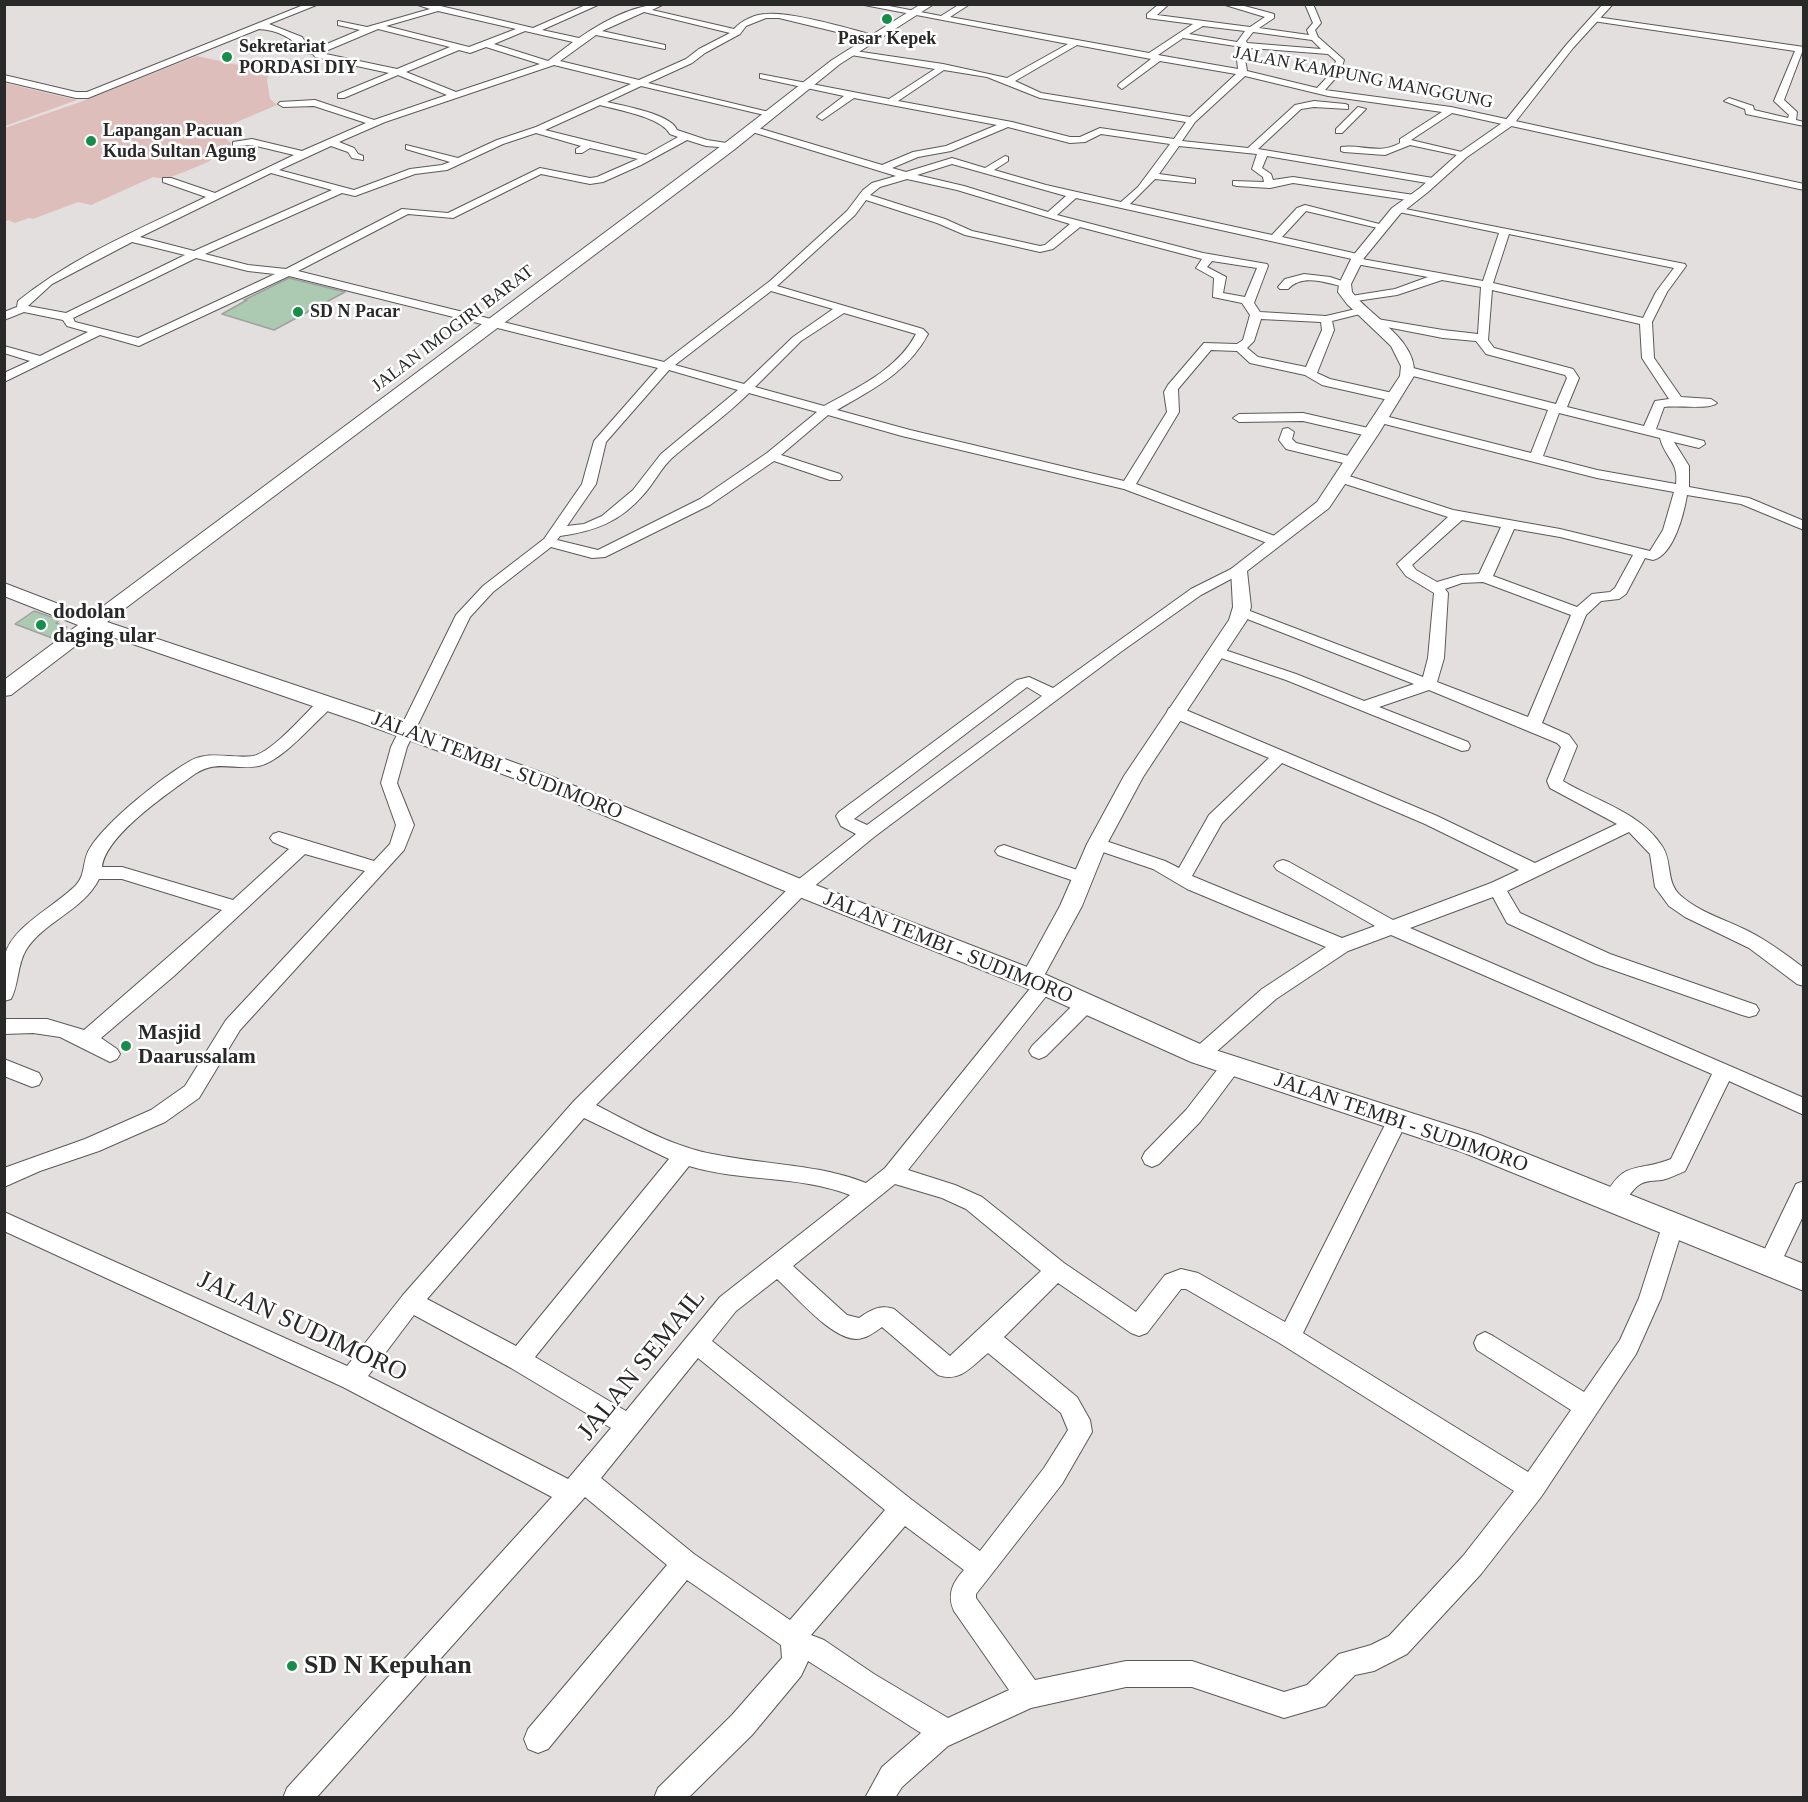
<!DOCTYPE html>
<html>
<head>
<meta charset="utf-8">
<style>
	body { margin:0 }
	#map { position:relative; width:1808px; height:1802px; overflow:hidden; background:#e3dfde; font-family:"Times New Roman",serif }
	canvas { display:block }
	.frame { position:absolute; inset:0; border:6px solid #2a2929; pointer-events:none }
</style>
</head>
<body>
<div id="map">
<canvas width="1808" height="1802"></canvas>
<div class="frame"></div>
</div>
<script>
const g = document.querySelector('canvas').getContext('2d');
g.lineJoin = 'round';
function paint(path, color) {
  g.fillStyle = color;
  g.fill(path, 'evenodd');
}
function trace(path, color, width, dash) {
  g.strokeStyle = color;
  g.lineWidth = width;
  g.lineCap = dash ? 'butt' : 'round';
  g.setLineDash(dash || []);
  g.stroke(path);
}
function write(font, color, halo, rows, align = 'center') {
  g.font = font + ' "Times New Roman",serif';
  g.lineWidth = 5;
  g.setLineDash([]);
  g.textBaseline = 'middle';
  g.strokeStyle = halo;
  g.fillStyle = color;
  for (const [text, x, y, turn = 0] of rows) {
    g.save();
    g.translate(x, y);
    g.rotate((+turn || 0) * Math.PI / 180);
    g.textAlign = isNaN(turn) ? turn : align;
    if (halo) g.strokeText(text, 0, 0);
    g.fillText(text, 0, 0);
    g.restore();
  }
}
paint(new Path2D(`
	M197 56 257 69 266 73 270 69 277 70 270 73 267 80 270 99 277 105 225 127 219 133 231 143 230 147 208 162 184 172 165 179 153 177 91 205 78 202 33 219 29 218 15 223 8 220 5 222V128L83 101Z
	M5 83 77 100 5 126Z`), '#debebb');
const building = new Path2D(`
	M289 278 345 292 274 330 222 314 247 300H244Z
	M34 611 60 620 56 623 67 627 52 638 15 624Z`);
paint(building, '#acc9b2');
trace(building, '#9fa29f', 1.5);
const minor = new Path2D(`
	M306 4H319L269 24 302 37 310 49H315L360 30 338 25V21L367 27 430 9 415 4H432L533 28 588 4H600L542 30 579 38C602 22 635 4 664 4L652 10 734 29C742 20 756 14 767 14 794 12 849 29 877 36V40L874 41 779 18H766L746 26 740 34 705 53 692 63 648 83 773 113V117L641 86 607 102C624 106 671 114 677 130L707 140 733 144V148L706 146 687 140 641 165 603 182 590 184 541 174 453 218 408 214 298 271 664 362 770 281 847 211 863 190 872 183 896 176 749 131V127H755L882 165 913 152 946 146 997 125 854 98 822 120 817 117 819 115 844 96 760 78V74L889 99 935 69 851 55 848 54V50L943 64 1007 78 1068 44 859 4H879L941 16 960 4H970L950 17 1149 53 1193 24 1147 18V14L1159 4H1169L1157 15 1250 27 1265 17 1222 4H1237L1274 14V18L1259 28 1309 35 1307 30 1313 23 1305 4H1313L1321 23 1315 30 1318 37 1344 60 1340 73 1325 90 1451 107 1804 184V190L1452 113 1411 140 1466 153V157L1410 145 1385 155 1344 152 1341 151V147C1361 144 1380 155 1400 143V139L1442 112 1328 96 1245 76 1195 122 1182 141 1248 148 1295 105 1314 101 1345 104 1348 105V109L1314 107 1301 109 1258 149 1433 178 1438 181 1433 184 1267 156 1262 168 1271 174 1273 180 1293 177 1414 195 1419 198 1414 201 1293 183 1270 188 1237 186 1233 185V181L1264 182 1263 177 1252 169 1257 154 1179 146 1159 174 1195 179V183L1155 179 1130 204 1272 235 1297 208 1305 205 1387 226 1382 229 1306 211 1282 237 1362 255V259L1483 281 1499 233 1399 212 1395 211V207L1685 264 1686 266 1667 292 1652 322 1654 358 1681 397 1711 399 1717 403C1709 410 1677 405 1664 407L1656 429 1704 441 1705 444 1699 448 1674 442 1689 466V487L1749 498 1804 521V530L1741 504 1687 495C1684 513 1674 555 1653 560L1645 558 1626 594 1619 599 1601 601 1586 615 1542 723 1569 735 1577 746 1563 781C1596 801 1640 812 1662 846 1673 862 1665 882 1681 896 1699 912 1724 919 1746 930 1767 940 1785 954 1804 968V986L1797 984 1749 948 1685 917 1669 906 1655 887 1650 854 1629 832 1507 891 1520 913 1610 954 1756 1005 1759 1010 1756 1015 1749 1017 1742 1015 1596 964 1507 923 1493 897 1410 928 1804 1098V1115L1729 1081 1685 1171C1678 1174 1670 1178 1662 1180 1655 1181 1645 1180 1639 1185 1626 1194 1625 1213 1606 1206L1603 1200C1624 1158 1636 1173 1671 1159L1712 1074 1391 935 1348 951 1276 999 1207 1060 1200 1063 1193 1060 1190 1055 1193 1050 1262 989 1326 947 1187 889 1153 869 1091 848 1088 844 1091 840 1097 838 1165 861 1179 868 1209 815 1269 758 1169 716 1167 712 1169 708H1181L1437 816 1535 863 1617 824 1550 788 1547 781 1561 747 1557 743 1429 690 1379 707 1468 742 1470 746 1468 750 1462 751 1286 680 1212 655 1209 652 1212 649H1222L1296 674 1364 701 1414 684 1237 615 1235 612 1242 608 1423 677 1428 658 1434 593 1406 576 1397 564 1448 517 1336 481 1334 478 1336 475H1346L1453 510 1560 529 1650 551 1663 530 1674 492 1597 478 1377 422 1375 419 1381 415 1531 453 1548 410 1405 374 1403 371 1409 367 1556 404 1567 378 1565 375 1486 354 1476 341 1443 338 1371 324 1365 321 1371 318 1443 330 1478 334 1481 287 1442 280 1397 295 1349 302 1345 301V297L1395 289 1428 277 1356 264 1352 263V259L1076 198 1057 215 1203 253 1267 264 1268 266 1254 303 1260 312 1326 316 1360 308 1366 311 1364 313 1332 321 1334 330 1317 373 1330 379 1397 394 1399 397 1397 400 1393 401 1322 385 1305 375 1250 363 1237 351 1211 350 1178 389 1179 412 1136 484 1280 538 1282 541 1280 544H1270L1124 489 902 436 828 415 781 455 840 474 842 477 840 480H830L774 461 710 505 605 557 592 558 551 547 493 592 470 617 407 747 397 783 414 825 404 850 240 1030 199 1098 165 1122 99 1151 40 1171 4 1187V1168L85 1139 151 1110 185 1086 226 1020 365 871 305 854 174 976 101 1038 117 1049 120 1054 117 1059 110 1062 60 1037 33 1033 4 1034V1019H47L84 1030 222 910 122 879H99C83 911 44 921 26 950 17 965 19 984 11 999L4 1001C4 987 2 969 5 955 12 926 56 906 76 885 86 875 82 860 90 848 107 821 162 777 190 761 210 750 232 759 253 756 272 752 304 715 319 700H331L333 704 331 708C313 724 282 761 259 766 233 771 216 758 192 776 167 794 105 836 102 867H122L233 900 289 849 273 842 270 838 273 834 279 832 374 861 390 844 396 825 381 783 391 747 456 615 483 586 544 539 582 484 594 441 658 368 289 276 143 344 139 346 100 335 4 382V373L30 361 4 353V346L40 356 88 332 67 326 63 320 24 312 4 320V312L17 307 18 301C74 256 142 228 206 197L163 182V178H171L215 193 294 155 252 145 233 146V142L252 139 302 151 366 123 314 106 283 107 278 104 280 102 315 100 374 120 447 95 398 75 344 98H338V94L389 73 315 57 313 54 304 53C294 38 277 30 259 29L88 98H76L4 81V75L76 92H87ZM438 11 516 29 469 47 386 26ZM644 12 730 33 699 49 686 59 639 80 560 61 596 35 665 49V45L602 31ZM1203 26 1245 31 1237 42 1189 34ZM378 29 450 47 397 69 321 53ZM525 31 573 42 548 61 494 44ZM1253 32 1312 40 1321 49 1247 43 1246 41ZM1183 38 1242 47 1237 59 1238 69 1158 55ZM1077 45 1151 59 1119 84 1118 86 1122 89 1160 61 1236 74 1190 117 1041 93 1015 81ZM486 47 540 64 456 92 406 72 459 50 470 53ZM1251 48 1328 54 1336 61 1332 72 1317 88 1247 71 1245 59ZM554 65 631 84 536 127 497 140 458 158 406 145V149L450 162 442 165 410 169 354 190 279 170 331 146 348 152 352 158 363 160V156L358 154 354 148 339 142 385 122ZM944 70 987 77 1040 98 1186 122 1174 139 1100 128 1080 137H1070L1012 122 898 101ZM600 105C618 110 661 117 670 134L678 137 646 155 545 130ZM1008 127 1070 143 1085 142 1101 134 1170 144 1138 187 1121 202 1046 185 994 170 1008 161V157L1005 156 985 168 952 158 906 172 892 168 918 157 951 151ZM536 133 581 146 576 149V153H582L590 148 638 159 597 177 590 178 540 168 448 213 402 209 286 269 248 265 205 254 342 193 355 196 415 174 447 170 503 144ZM952 164 1066 196 1048 212 964 186 917 175ZM271 173 332 190 194 251 140 237ZM907 179 957 190 1070 224 1045 245 1040 246 972 231 945 219 870 195 880 187ZM866 200 937 223 965 235 1040 252 1053 249 1080 227 1202 259 1196 268 1214 278 1213 297 1242 303 1250 315 1243 340 1237 344 1204 343 1168 385 1164 392 1167 412 1124 481 910 430 837 410C873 389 908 372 928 334L923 329 777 286 855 215ZM1509 234 1674 268 1656 292 1643 318 1493 283ZM132 242 185 255 66 313 28 306 52 284ZM196 258 248 271 275 274 138 338 75 322 73 318ZM1212 261 1257 268 1245 297 1223 293 1226 277 1207 267ZM1492 290 1640 324 1642 358 1669 399 1655 401 1644 426 1567 407 1579 378 1573 369 1494 348 1488 340ZM771 291 833 309 793 337 744 384 675 365ZM844 313 916 334C897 370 858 387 824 406L755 387 801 341ZM1261 319 1321 322 1322 330 1306 367 1258 357 1247 348 1254 341ZM669 370 738 390 661 454 633 490 602 516 584 524 567 526 596 484 606 442ZM749 393 817 412 767 453 700 499 598 550 557 540 560 536C595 531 620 522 644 494 654 483 661 468 672 458 697 436 725 417 749 393ZM1559 413 1660 438C1665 458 1679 462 1676 484L1597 470 1543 456ZM1462 520 1501 527 1479 574 1461 575 1437 582 1416 570 1412 565ZM1514 529 1560 537 1633 555 1615 588 1610 592 1592 594 1577 607 1493 576ZM1483 582 1571 615 1528 717 1437 682 1444 658 1448 593 1445 589 1462 583ZM1282 763 1425 824 1519 870 1491 883 1393 920 1289 862 1283 860 1277 862 1274 866 1277 870 1375 926 1342 938 1192 876 1222 823Z
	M1596 17 1804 47 1784 100 1797 112 1796 120 1804 122V126L1746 114 1745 109 1724 101 1729 98 1753 106 1754 110 1788 118 1789 115 1774 101 1795 51 1593 21 1592 19Z
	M1358 107 1366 109 1342 133H1336V129Z
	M1304 274 1330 277 1351 284 1345 287C1326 283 1303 273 1288 289H1280L1278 287 1285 279Z
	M1303 413 1377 430 1378 433 1372 437 1303 421 1239 422 1233 418 1239 414Z
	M1288 428 1294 432 1292 439 1296 443 1357 458 1359 461 1352 465 1286 449 1279 440 1283 429Z
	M1239 565 1244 566 1246 569 1244 572 1201 595 1122 651 874 837 806 893 596 1105C635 1125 674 1148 718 1155 767 1165 818 1164 866 1183L885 1168 1037 980 1044 978 1051 980 1053 985 1051 990 908 1170 955 1185 982 1197 1064 1263 1136 1312 1165 1275 1181 1269 1198 1273 1285 1322 1391 1113 1398 1111 1405 1113 1408 1119 1303 1333 1528 1472 1571 1410 1477 1350 1474 1343 1477 1336 1485 1332 1493 1336 1584 1392 1620 1340 1639 1298 1665 1217 1673 1215 1681 1217 1684 1224 1661 1298 1636 1354 1541 1497 1481 1574 1407 1654 1374 1671 1355 1675 1325 1706 1284 1718 1192 1687H1126L1031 1708 948 1746 902 1787 895 1798H865L882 1767 921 1733 808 1661 801 1676 752 1735 688 1798H654L658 1788 732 1715 782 1658 781 1645 687 1580 548 1749 538 1753 528 1749 524 1739 528 1729 667 1565 585 1497 316 1798H283L287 1788 552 1497 343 1387 4 1231V1212L347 1366 403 1295 574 1101 794 883 856 834 841 826 836 816 839 812 1017 680 1029 677 1053 688 1191 589ZM1027 687 1042 696 867 825 854 819ZM584 1118 669 1159 516 1346 427 1299ZM689 1166C741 1182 799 1175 850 1195L720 1297 626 1411 535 1357ZM895 1184 942 1198 966 1209 1041 1271 950 1356 894 1309C881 1304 870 1310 859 1318L847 1315 793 1266ZM777 1279C796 1296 830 1338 856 1339 866 1339 875 1332 882 1327L938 1375C960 1383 972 1366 988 1353L1061 1413 1068 1430 1044 1468 980 1551 912 1500 712 1341 736 1311ZM1058 1283 1131 1333 1139 1336 1147 1333 1181 1289H1186L1281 1344 1514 1491 1463 1556 1389 1636 1371 1645 1339 1654 1307 1685 1284 1692 1192 1661H1126L1035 1680 976 1598V1594L1062 1484 1092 1432 1090 1420 1077 1397 1004 1337ZM414 1315 511 1368 611 1428 568 1479 368 1376ZM698 1358 885 1510 790 1620 694 1554 601 1478ZM905 1526 964 1570C952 1583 947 1595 954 1611L1009 1690 948 1718 874 1674 824 1640 811 1635Z
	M1004 845 1089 874 1092 878 1089 882 1083 884 998 855 995 851 998 847Z
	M1085 998 1092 1000 1095 1005 1092 1010 1046 1056 1039 1059 1032 1056 1029 1051 1032 1046 1078 1000Z
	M4 1059 39 1073 42 1079 39 1085 32 1087 4 1076Z
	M1231 1059 1238 1061 1241 1067 1200 1122 1159 1164 1152 1167 1145 1164 1142 1158 1145 1152 1186 1110 1224 1061Z
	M1804 1181V1214L1777 1271 1769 1274 1761 1271 1758 1264 1761 1257 1796 1184Z`);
const tertiary = new Path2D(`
	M1603 4H1613L1573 48 1513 125 1467 157 1428 192 1400 214 1364 258 1351 284 1352 292C1371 317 1418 340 1414 376L1379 433 1329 508 1247 571 1251 607 1247 620 1143 777 1107 844 1082 906 1039 985 1031 987 1023 985 1020 979 1060 906 1087 844 1124 776 1229 620 1233 607 1231 569 1317 502 1400 376 1401 366 1391 346 1347 304 1338 292 1339 284 1352 257 1392 208 1420 188 1459 153 1505 121 1567 44Z`);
const secondary = new Path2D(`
	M921 4H934L840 64 735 149 107 622 375 712 543 773 808 882 1040 972 1209 1048 1480 1135 1804 1264V1291L1462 1152 1191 1062 1022 986 792 894 527 783 359 722 95 631 11 695 4 696V680L78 625 4 596V583L90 616 725 143 832 60Z`);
trace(minor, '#5d5959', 2);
trace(tertiary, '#5d5959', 2);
trace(secondary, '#5d5959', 2);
paint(minor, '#fff');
paint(tertiary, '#fff');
paint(secondary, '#fff');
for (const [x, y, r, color] of [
	[887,19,6,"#168e49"],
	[227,57,6,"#168e49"],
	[91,141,6,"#168e49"],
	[298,312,6,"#168e49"],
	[41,625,6,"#168e49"],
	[126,1046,6,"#168e49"],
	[292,1666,6,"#168e49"]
]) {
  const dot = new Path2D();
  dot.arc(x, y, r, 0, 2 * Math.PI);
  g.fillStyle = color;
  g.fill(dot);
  trace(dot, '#fff', 2);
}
write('bold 18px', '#2a2929', '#fff', [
	["Pasar Kepek",887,39,"center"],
	["Sekretariat",239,47],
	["PORDASI DIY",239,68],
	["Lapangan Pacuan",103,131],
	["Kuda Sultan Agung",103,152],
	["SD N Pacar",310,312]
], 'left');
write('18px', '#2a2929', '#fff', [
	["JALAN KAMPUNG MANGGUNG",1363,78,11],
	["JALAN IMOGIRI BARAT",453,329,-37]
]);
write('bold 21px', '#2a2929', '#fff', [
	["dodolan",53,613],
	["daging ular",53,637],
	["Masjid",138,1034],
	["Daarussalam",138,1058]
], 'left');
write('21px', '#2a2929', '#fff', [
	["JALAN TEMBI - SUDIMORO",497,766,21],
	["JALAN TEMBI - SUDIMORO",948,948,22],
	["JALAN TEMBI - SUDIMORO",1401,1123,19]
]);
write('26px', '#2a2929', '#fff', [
	["JALAN SUDIMORO",302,1327,25],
	["JALAN SEMAIL",642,1365,-51]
]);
write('bold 26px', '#2a2929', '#fff', [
	["SD N Kepuhan",304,1666]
], 'left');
</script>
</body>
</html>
